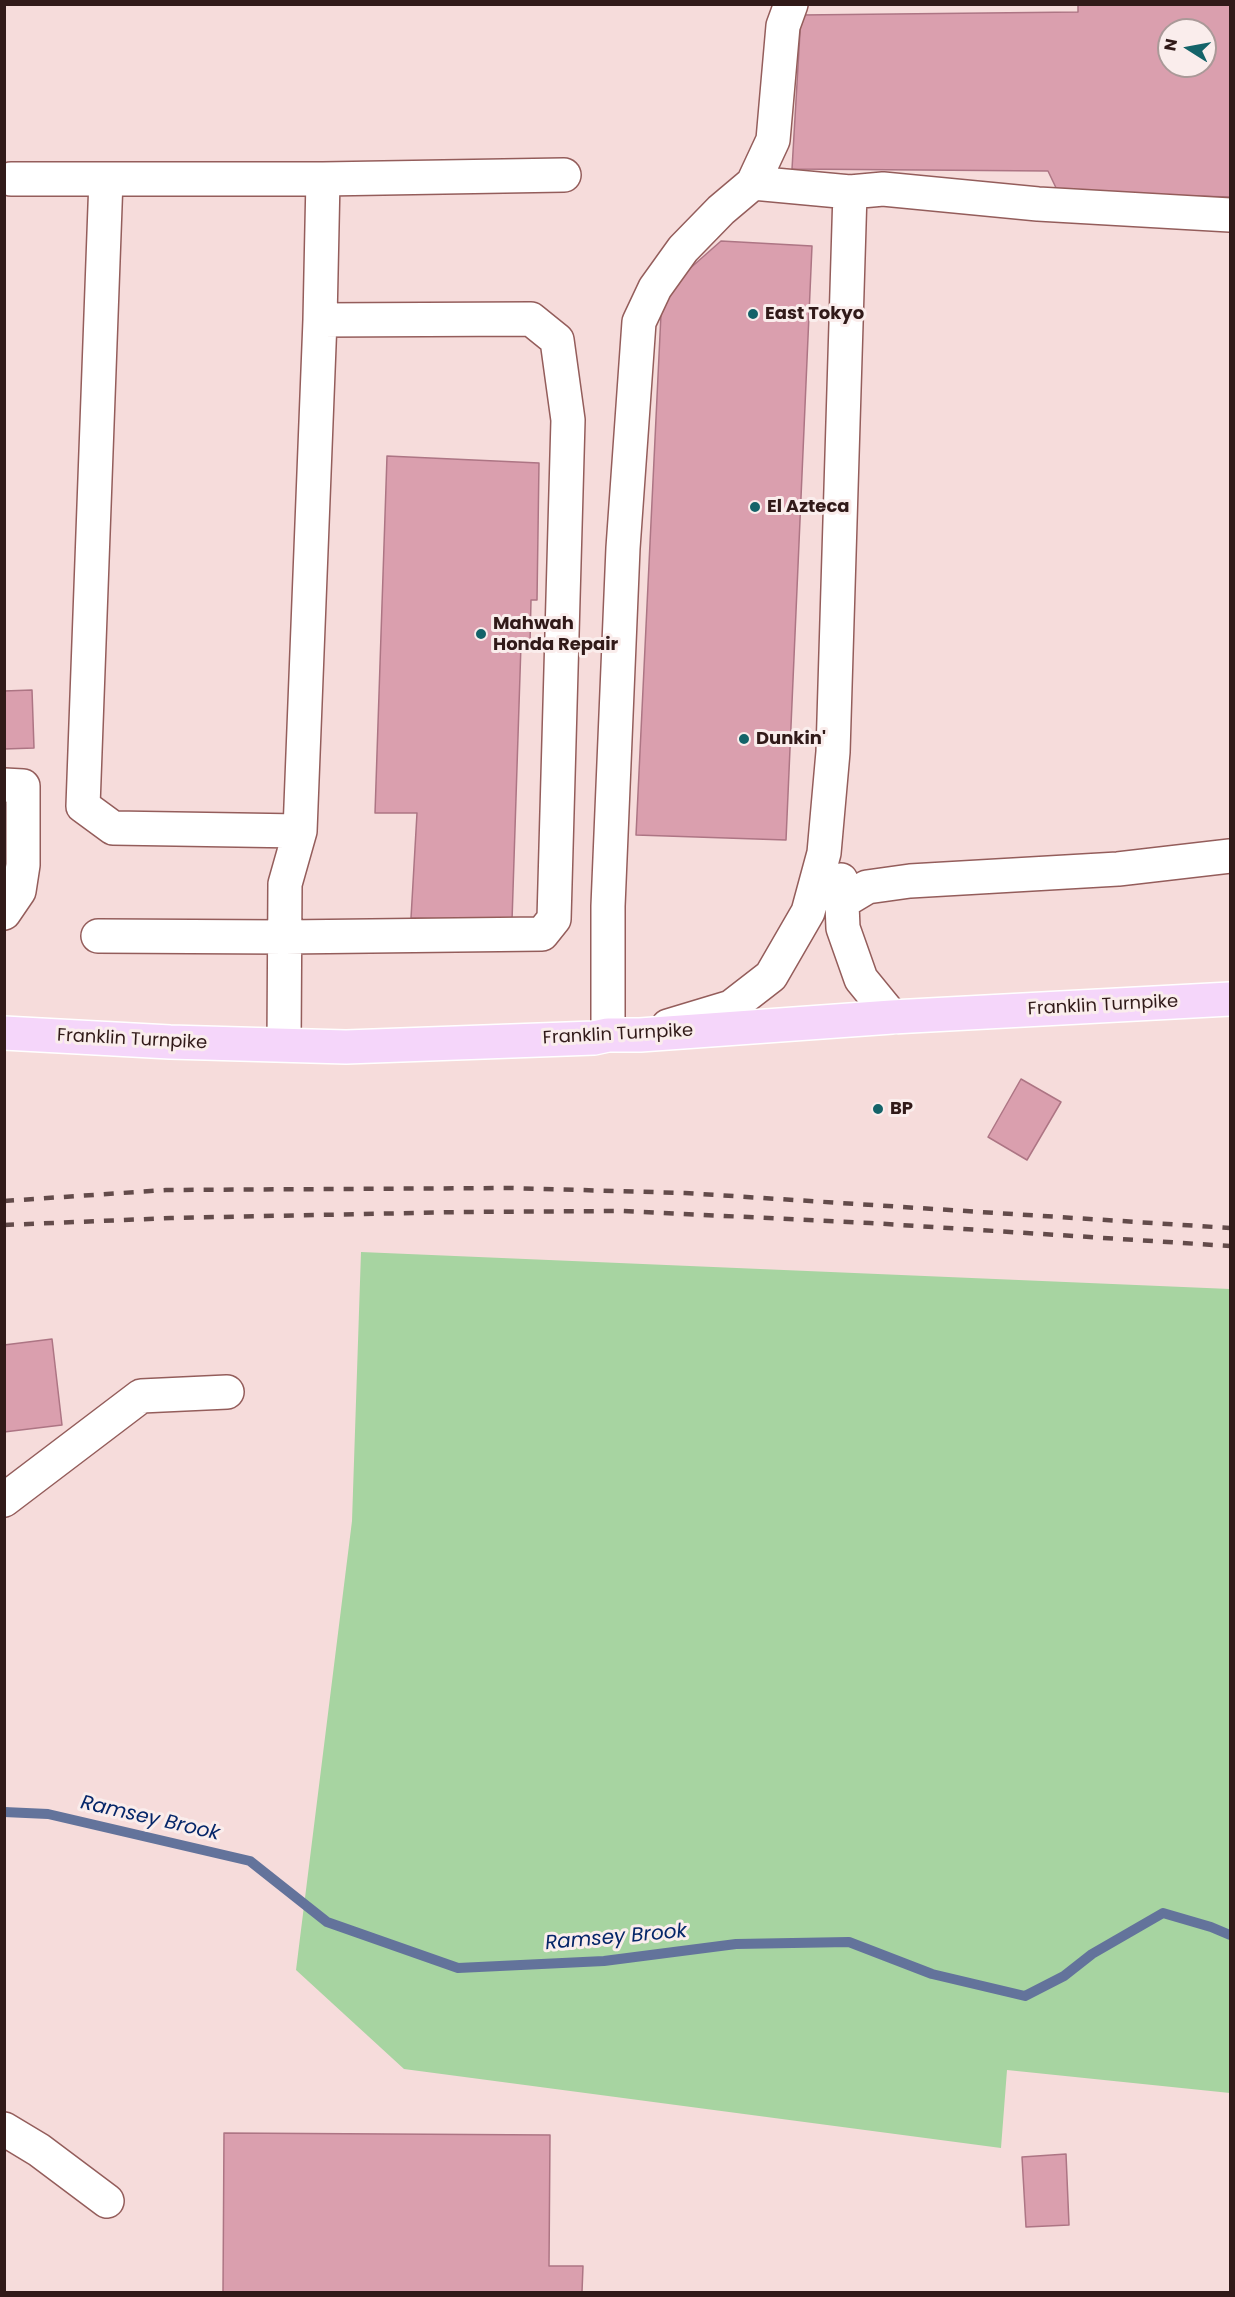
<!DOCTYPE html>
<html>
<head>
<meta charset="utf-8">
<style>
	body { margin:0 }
	#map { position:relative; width:1235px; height:2297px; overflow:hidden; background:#f6dcdb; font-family:Poppins,sans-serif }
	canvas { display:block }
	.frame { position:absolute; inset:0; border:6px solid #311a19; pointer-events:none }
	.north { position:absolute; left:1157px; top:18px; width:60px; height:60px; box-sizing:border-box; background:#faedec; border:2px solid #aa9998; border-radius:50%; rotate:281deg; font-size:16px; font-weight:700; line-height:24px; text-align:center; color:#311a19 }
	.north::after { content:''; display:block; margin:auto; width:21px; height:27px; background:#146369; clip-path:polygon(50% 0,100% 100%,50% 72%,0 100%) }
</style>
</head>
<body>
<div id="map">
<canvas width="1235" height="2297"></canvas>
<div class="frame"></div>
<div class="north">N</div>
</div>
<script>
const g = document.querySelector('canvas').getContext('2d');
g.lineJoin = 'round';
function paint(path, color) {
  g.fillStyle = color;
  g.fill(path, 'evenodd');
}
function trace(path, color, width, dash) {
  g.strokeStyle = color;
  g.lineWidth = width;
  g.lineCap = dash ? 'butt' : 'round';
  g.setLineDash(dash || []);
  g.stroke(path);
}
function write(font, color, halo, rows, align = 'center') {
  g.font = font + ' Poppins,sans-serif';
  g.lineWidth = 6;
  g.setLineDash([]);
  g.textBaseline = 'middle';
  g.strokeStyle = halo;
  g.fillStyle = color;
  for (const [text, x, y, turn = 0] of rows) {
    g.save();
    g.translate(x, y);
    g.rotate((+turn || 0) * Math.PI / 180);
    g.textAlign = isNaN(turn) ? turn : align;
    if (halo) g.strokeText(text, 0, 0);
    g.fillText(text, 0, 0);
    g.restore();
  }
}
paint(new Path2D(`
	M361 1252 1230 1289V2093L1007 2070 1001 2148 404 2069 296 1970 352 1521Z`), '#a7d4a1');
trace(new Path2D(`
	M4 1812 48 1814 250 1861 327 1922 458 1968 604 1961 736 1944 849 1942 932 1974 1025 1996 1064 1976 1092 1954 1163 1913 1211 1927 1230 1935`), '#63739b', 10);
const building = new Path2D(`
	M1078 4H1230V197L1058 192 1048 171 792 169 801 15 1078 12ZM1169 30H1205V66H1169Z
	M721 241 812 246 786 840 636 835 662 293Z
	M387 456 539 463 537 600H531L530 644H521L512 921 411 918 417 813H375Z
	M32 690 34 748 4 749V691Z
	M1021 1079 1061 1102 1027 1160 988 1137Z
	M52 1339 62 1425 4 1432V1345Z
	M224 2133 550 2135 549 2266H583L582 2292H223Z
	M1066 2154 1069 2225 1026 2227 1022 2157Z`);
paint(building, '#da9fae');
trace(building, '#ad7584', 1.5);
const minor = new Path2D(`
	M11 179H323L320 320 300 831 285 884 284 1045
	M106 179 83 806 113 828 300 831
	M323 179 564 175
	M753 183 850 192
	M4 785 23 786V865L19 891 4 913
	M841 880 843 928 861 979 892 1017
	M842 902 867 887 910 881 1118 869 1230 856
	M98 936 285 937 542 934 554 919 568 420 557 340 531 319 320 320
	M668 1026 731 1007 771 976 808 912 824 853 833 752 850 192 883 189 1038 204 1230 215
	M608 1035V906L623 548 639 322 655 288 683 249 721 210 753 183 773 140 783 26 791 4
	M4 1500 141 1396 227 1392
	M4 2129 39 2150 107 2201`);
const major = new Path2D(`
	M4 1033 170 1042 346 1047 594 1038 608 1035H640L892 1017 1230 999`);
trace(minor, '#945d5b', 36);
trace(major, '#fff', 36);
trace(minor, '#fff', 33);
trace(major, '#f5d6fa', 33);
trace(new Path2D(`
	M4 1201 166 1190 510 1188 685 1193 1230 1228
	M4 1225 171 1218 461 1212 623 1211 870 1223 1230 1246`), '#634b4a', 4.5, [10, 10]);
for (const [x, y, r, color] of [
	[753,314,6,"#146369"],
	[755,507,6,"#146369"],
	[481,634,6,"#146369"],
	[744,739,6,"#146369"],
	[878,1109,6,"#146369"]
]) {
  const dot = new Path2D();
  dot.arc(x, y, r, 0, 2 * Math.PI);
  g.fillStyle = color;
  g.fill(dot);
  trace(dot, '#faedec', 2);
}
write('bold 18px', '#311a19', '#faedec', [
	["East Tokyo",765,314],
	["El Azteca",767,507],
	["Mahwah",493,624],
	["Honda Repair",493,645],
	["Dunkin'",756,739],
	["BP",890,1109]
], 'left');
write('18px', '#311a19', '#faedec', [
	["Franklin Turnpike",1103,1006,-3],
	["Franklin Turnpike",618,1035,-3],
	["Franklin Turnpike",132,1040,3]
]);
write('italic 20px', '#052669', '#faedec', [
	["Ramsey Brook",150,1819,13],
	["Ramsey Brook",616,1938,-5]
]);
</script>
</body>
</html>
